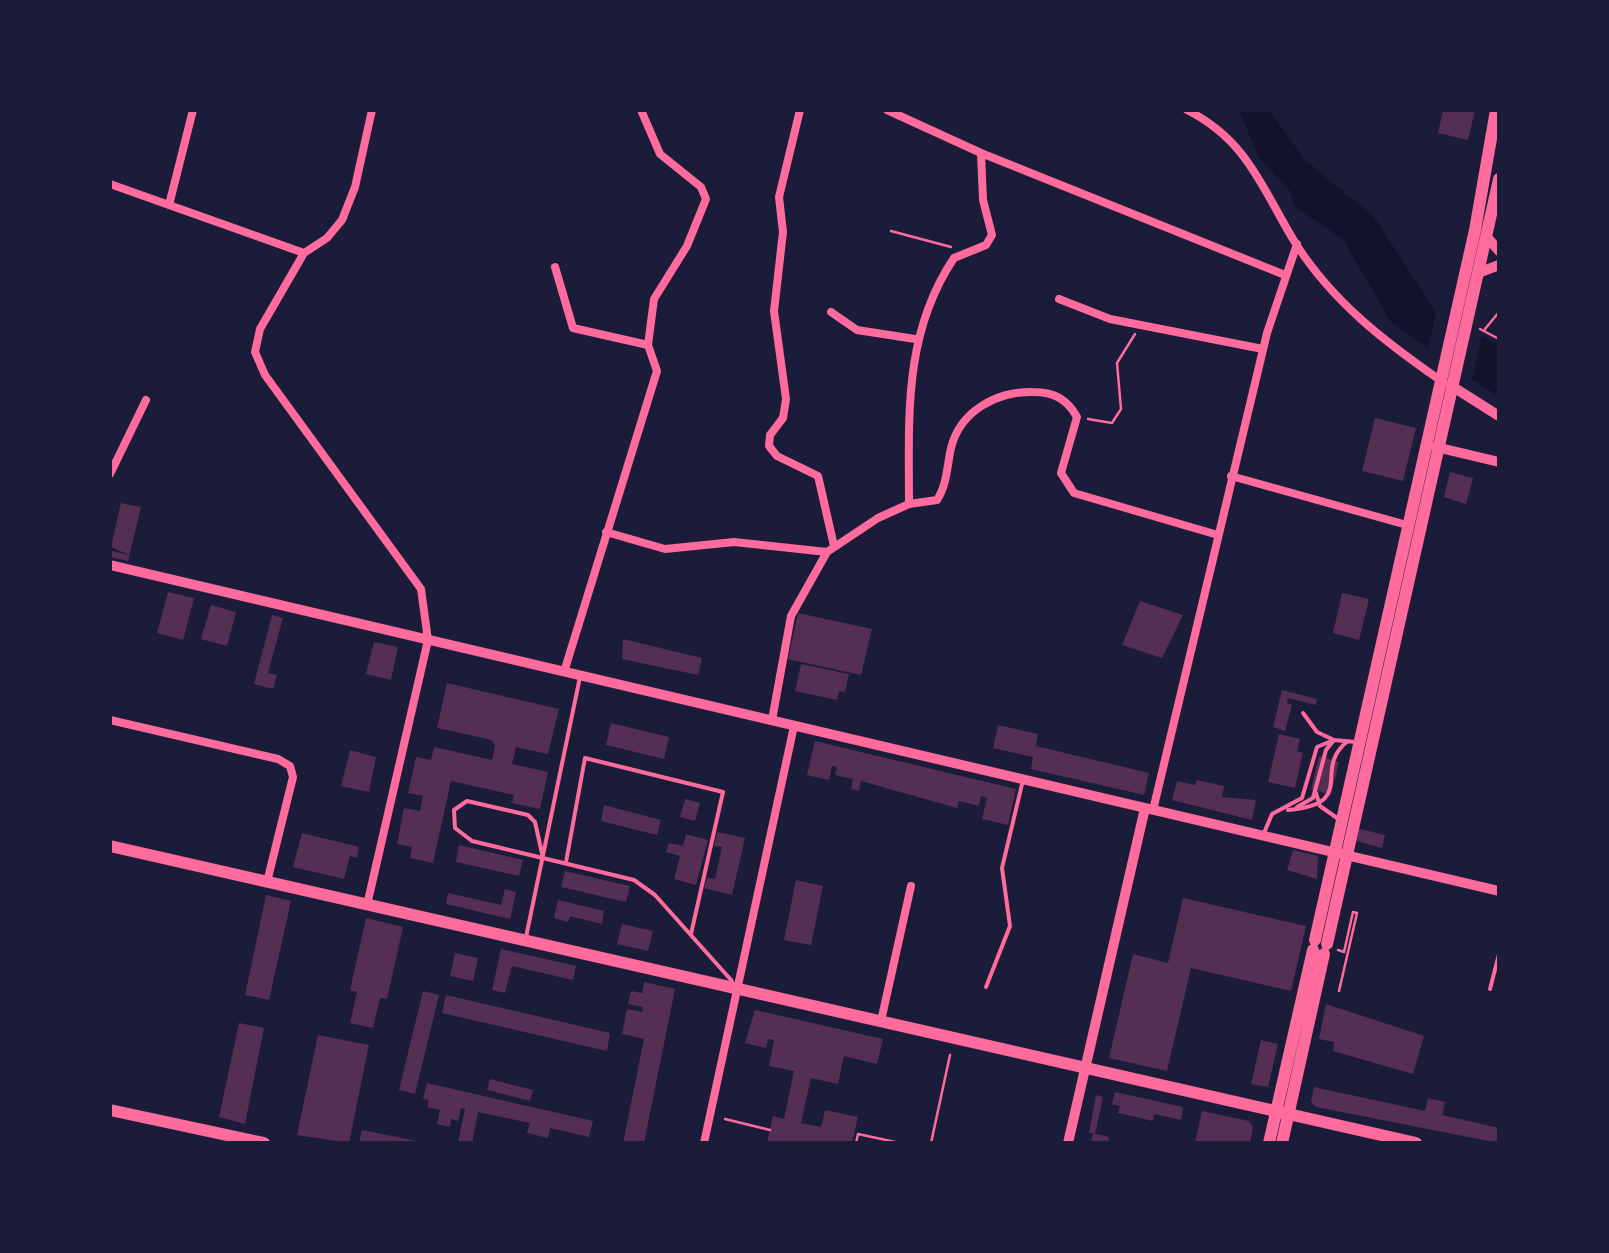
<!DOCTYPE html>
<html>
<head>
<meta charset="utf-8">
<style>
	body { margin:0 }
	#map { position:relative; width:1609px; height:1253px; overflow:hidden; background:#1b1b3a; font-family:"Fira Sans Condensed",sans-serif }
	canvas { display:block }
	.frame { position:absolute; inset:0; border:112px solid #1b1b3a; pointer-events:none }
</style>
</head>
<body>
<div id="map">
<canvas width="1609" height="1253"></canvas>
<div class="frame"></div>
</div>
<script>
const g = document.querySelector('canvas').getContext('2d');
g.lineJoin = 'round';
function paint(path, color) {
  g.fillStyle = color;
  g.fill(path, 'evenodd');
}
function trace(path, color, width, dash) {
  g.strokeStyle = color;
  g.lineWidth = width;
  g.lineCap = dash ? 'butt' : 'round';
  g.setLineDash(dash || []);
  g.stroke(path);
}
paint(new Path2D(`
	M1239 110H1269L1305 160 1374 217 1436 312 1428 348 1390 321 1343 239 1295 207 1290 191 1258 156Z
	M1482 336 1499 346V397L1472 379Z`), '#12122b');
paint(new Path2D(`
	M1443 110H1475L1468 140 1438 133Z
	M1375 418 1416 428 1403 481 1362 471Z
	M1450 472 1473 478 1466 504 1444 497Z
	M121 503 141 507 128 561 110 557 112 551 129 555 111 547Z
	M168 592 194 598 183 640 157 633Z
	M1342 593 1369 599 1359 640 1333 633Z
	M1140 601 1183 615 1162 658 1122 645Z
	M211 605 236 612 227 646 201 639Z
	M798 613 872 629 861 675 788 659Z
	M272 615 283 618 268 673 277 675 273 689 254 684Z
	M623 639 702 658 698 675 622 659Z
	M374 642 398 647 391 680 366 674Z
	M801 664 849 674 845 692 839 691 837 700 795 691Z
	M447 683 559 709 548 754 516 747 512 764 548 772 540 809 512 803 514 795 451 781 433 863 410 858 412 847 397 844 404 808 420 811 423 796 408 793 416 757 431 760 434 747 492 760 495 746 492 740 437 728Z
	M1282 690 1317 699 1316 705 1288 698 1287 703 1292 705 1285 731 1273 727Z
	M611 723 669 737 664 759 606 745Z
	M998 725 1038 734 1036 746 1149 773 1144 795 1031 769 1033 757 993 748Z
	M1279 734 1300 739 1297 751 1303 753 1295 788 1268 782Z
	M815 741 1016 789 1008 825 982 819 987 798 981 796 979 806 959 801 957 808 861 781 859 791 851 789 853 779 835 775 837 767 832 766 829 780 807 775Z
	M350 750 376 757 369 792 341 786Z
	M1319 756 1339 762 1331 795 1311 789Z
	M1197 780 1224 786 1222 797 1256 800 1252 820 1172 800 1177 781 1195 785Z
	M685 799 700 803 695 821 680 817Z
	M604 805 661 820 657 835 601 821Z
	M1356 828 1385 835 1382 848 1353 840Z
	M717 832 745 838 732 895 704 888 707 878 715 879 722 847 714 846Z
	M302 833 359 847 357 858 350 856 344 879 293 867Z
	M686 834 708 840 696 885 674 879 680 856 666 852 669 843 683 846Z
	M459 845 523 860 519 876 456 862Z
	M1293 850 1318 856 1317 879 1287 870Z
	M565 871 630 886 626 902 561 887Z
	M796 880 823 886 811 945 784 940Z
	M505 889 516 892 510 919 446 904 448 893 501 905Z
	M266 895 291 901 269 1000 245 995Z
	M1183 898 1306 926 1291 991 1191 968 1167 1071 1109 1058 1133 954 1168 963Z
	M558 900 604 911 602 924 570 916 568 922 554 918Z
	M366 918 403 927 387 999 380 998 373 1028 350 1023 357 992 350 990Z
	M622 924 653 931 648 951 617 944Z
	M501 949 576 966 573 980 512 966 505 993 492 990Z
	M455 953 478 958 473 981 450 976Z
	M644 982 675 989 644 1143H623L644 1039 622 1034 627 1009 642 1012 643 1007 628 1004 631 991 642 993Z
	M423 991 439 995 415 1094 399 1090Z
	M446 995 610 1033 607 1051 442 1013Z
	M1326 1004 1424 1036 1413 1074 1333 1051 1334 1042 1319 1039Z
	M755 1010 883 1039 877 1064 844 1056 838 1084 811 1078 801 1123 821 1127 825 1110 858 1117 852 1143H767L773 1116 784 1119 794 1071 769 1066 774 1040 768 1039 766 1048 745 1043Z
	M239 1023 264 1028 245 1124 219 1117Z
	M318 1035 369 1045 349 1143 297 1135Z
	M1261 1040 1278 1044 1268 1087 1251 1084Z
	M490 1079 533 1090 530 1101 487 1090Z
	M427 1083 593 1121 589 1137 550 1128 548 1138 527 1133 530 1123 478 1112 472 1143H458L465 1109 461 1108 458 1121 451 1119 450 1127 437 1124 440 1110 427 1107 429 1100 423 1099Z
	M1314 1087 1425 1111 1428 1098 1445 1102 1442 1115 1499 1128V1143L1316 1107 1311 1102Z
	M1115 1092 1183 1107 1181 1120 1154 1114 1153 1121 1118 1113 1120 1106 1112 1104Z
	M1096 1095 1103 1097 1095 1134 1109 1137 1108 1143 1091 1142 1093 1133H1089Z
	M1202 1111 1249 1121 1253 1127 1250 1143H1195Z
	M362 1130 417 1141 416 1143H359Z`), '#542f53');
trace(new Path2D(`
	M891 231 951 247
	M1480 329 1499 339
	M1485 329 1499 312
	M1088 419 1112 423 1121 409 1117 363 1135 334
	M1338 950 1344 952 1353 912 1357 913 1339 991
	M725 1119 770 1130
	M856 1143 858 1134 900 1143
	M931 1143 950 1055`), '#ff6b9d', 2.5);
trace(new Path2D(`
	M1316 793 1320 806 1337 818
	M1297 807 1313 798 1326 750 1334 740 1317 732 1303 713
	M1288 810C1359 804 1311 769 1348 741
	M1264 833 1272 814 1302 798 1317 747 1334 740 1356 742
	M543 858 535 822 528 815 467 801 454 810 455 828 472 841 634 880 655 895 732 981
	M566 862 585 758 723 792 691 934
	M526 937 580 677
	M986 987 1010 926 1002 868 1023 780
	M1490 989 1499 954`), '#ff6b9d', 4);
trace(new Path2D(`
	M800 110 779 197 783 232 774 311 786 399 783 418 770 435 769 446 777 456 818 476 834 546
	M887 110 981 153 1285 275
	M1187 110C1249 141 1263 191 1296 244 1333 302 1385 342 1440 380
	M110 184 304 253
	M169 205 193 110
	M555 267 573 328 648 345
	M1059 299 1110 319 1263 349
	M831 312 857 330 915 339
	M110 474 146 400
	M1231 476 1407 525
	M909 504C909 417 903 334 954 258L986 245 992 235 983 200 981 153
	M606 532 665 549 734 542 827 552
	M564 672 657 371 648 345 654 299 687 246 706 199 701 187 660 154 641 110
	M110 720 278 759 290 766 293 777 267 882
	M772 720 791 616 827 552 878 518 909 504 937 500C947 485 947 466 951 448 960 411 997 391 1033 392 1054 392 1067 399 1077 417L1061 473 1074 493 1218 535
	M1153 810 1267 333 1297 244
	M367 905 428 640 421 589 265 375 255 352 260 329 304 253 327 238 342 220 355 187 372 110
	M881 1021 911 886
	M704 1143 794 726`), '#ff6b9d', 8);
trace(new Path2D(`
	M1487 237 1499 251
	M1478 273 1499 265
	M1450 385 1499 416
	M1436 447 1499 462
	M110 565 1499 891
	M1068 1143 1145 808`), '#ff6b9d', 10);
trace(new Path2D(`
	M110 846 1416 1143
	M1315 940 1475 230 1496 110
	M1327 944 1499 179
	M110 1110 264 1143
	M1269 1143 1313 950
	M1282 1143 1324 954`), '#ff6b9d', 12);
</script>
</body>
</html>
